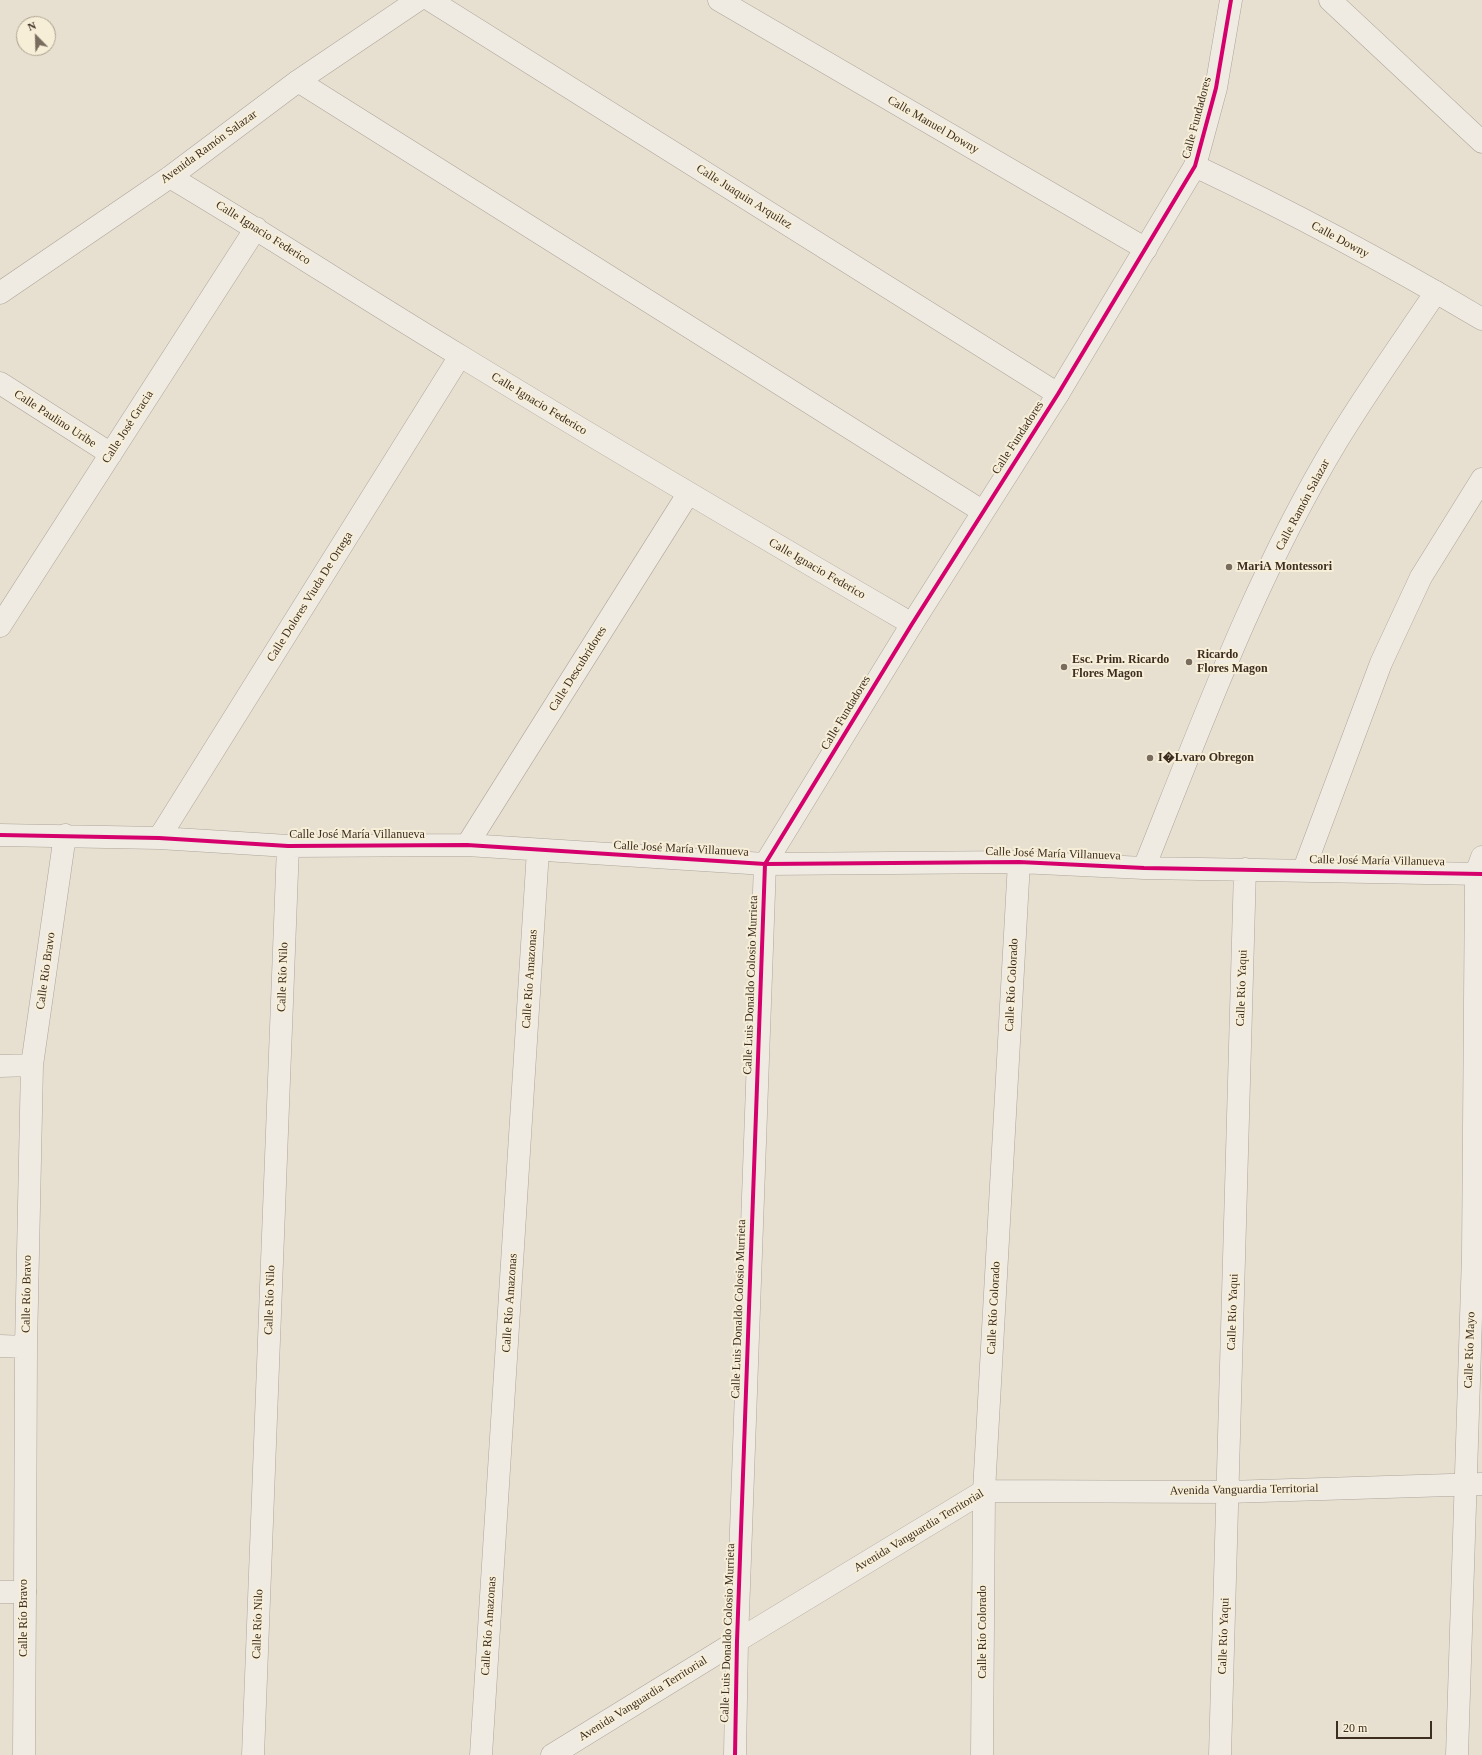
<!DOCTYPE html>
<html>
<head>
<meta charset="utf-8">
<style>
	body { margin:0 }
	#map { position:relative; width:1482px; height:1755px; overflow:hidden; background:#e7e0d1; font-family:"Times New Roman",serif }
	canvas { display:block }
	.north { position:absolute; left:16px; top:16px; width:40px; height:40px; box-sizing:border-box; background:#f7eed8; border:1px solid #ada18e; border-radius:50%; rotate:337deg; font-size:11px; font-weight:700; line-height:16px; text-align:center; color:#3d2e20 }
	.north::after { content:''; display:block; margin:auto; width:14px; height:18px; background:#786c5e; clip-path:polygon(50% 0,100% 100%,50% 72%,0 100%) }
	.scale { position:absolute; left:1336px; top:1721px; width:96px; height:18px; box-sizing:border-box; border:2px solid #3d2e20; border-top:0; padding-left:5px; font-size:12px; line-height:14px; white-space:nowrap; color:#3d2e20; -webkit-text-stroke:3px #f7eed8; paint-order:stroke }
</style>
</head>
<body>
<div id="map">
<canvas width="1482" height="1755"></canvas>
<div class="north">N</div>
<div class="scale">20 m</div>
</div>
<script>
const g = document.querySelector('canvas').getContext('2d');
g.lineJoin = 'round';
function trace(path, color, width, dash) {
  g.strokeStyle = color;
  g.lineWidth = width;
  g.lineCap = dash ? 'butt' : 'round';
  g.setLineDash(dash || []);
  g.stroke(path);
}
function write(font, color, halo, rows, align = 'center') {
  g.font = font + ' "Times New Roman",serif';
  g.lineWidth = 4;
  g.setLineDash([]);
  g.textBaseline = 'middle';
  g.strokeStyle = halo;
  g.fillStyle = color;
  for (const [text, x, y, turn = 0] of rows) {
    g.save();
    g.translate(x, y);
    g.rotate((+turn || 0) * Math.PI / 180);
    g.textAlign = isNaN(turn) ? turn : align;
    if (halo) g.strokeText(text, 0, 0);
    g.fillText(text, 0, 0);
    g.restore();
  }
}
const minor = new Path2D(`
	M430 0 1058 394
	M719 0 1146 249
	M1330 0 1482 142
	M298 81 982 511
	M1195 166 1216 88 1231 0
	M170 177C268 235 364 298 462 357 611 448 761 536 912 624
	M0 293 170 177 298 81 418 0
	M0 383 111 454
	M0 626 256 228
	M0 835 159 838 288 846 467 845 765 864 1019 862 1144 868 1482 874
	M159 838 460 356
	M467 845 688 494
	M1144 868C1202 723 1256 575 1337 441 1368 390 1403 341 1436 292
	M1304 869 1381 663 1421 577 1482 479
	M0 1066 32 1065
	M0 1346 26 1347
	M25 1592 26 1347 32 1065 65 835
	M253 1755 288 846
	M481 1755 538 850
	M735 1755 737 1641 984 1491 1228 1492 1482 1484
	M982 1755 984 1491 1019 862
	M1220 1755 1245 869
	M1457 1755 1473 1255 1476 874 1482 857`);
const tertiary = new Path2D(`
	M0 1592H25L24 1755
	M552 1755 737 1641 765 864 912 624 1058 394 1195 166C1292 212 1389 264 1482 319`);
trace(minor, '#ada599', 23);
trace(tertiary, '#ada599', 23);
trace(minor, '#efebe3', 22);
trace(tertiary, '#efebe3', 22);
trace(new Path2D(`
	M0 835 159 838 288 846 467 845 765 864 1019 862 1144 868 1482 874
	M735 1755 737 1641 765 864 912 624 1058 394 1195 166 1216 88 1231 0`), '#d6006c', 4);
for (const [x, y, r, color] of [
	[1229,567,4,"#786c5e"],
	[1189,662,4,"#786c5e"],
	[1064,667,4,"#786c5e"],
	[1150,758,4,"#786c5e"]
]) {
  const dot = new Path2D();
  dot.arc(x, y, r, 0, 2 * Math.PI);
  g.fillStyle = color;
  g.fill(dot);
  trace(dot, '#f7eed8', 1.5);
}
write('12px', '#3d2e20', '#f7eed8', [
	["Calle Fundadores",1197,118,-75],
	["Calle Manuel Downy",933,125,30],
	["Avenida Ramón Salazar",209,147,-36],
	["Calle Juaquin Arquilez",744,197,32],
	["Calle Ignacio Federico",263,233,32],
	["Calle Downy",1340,240,28],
	["Calle Ignacio Federico",539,404,31],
	["Calle Paulino Uribe",55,419,33],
	["Calle José Gracia",128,427,-57],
	["Calle Fundadores",1018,438,-57],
	["Calle Ramón Salazar",1303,505,-62],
	["Calle Ignacio Federico",817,569,30],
	["Calle Dolores Viuda De Ortega",310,597,-58],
	["Calle Descubridores",578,669,-58],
	["Calle Fundadores",846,713,-59],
	["Calle José María Villanueva",357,835],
	["Calle José María Villanueva",681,849,3],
	["Calle José María Villanueva",1053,854,2],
	["Calle José María Villanueva",1377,861,1],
	["Calle Río Bravo",46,971,-82],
	["Calle Río Nilo",283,977,-88],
	["Calle Río Amazonas",530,979,-86],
	["Calle Luis Donaldo Colosio Murrieta",751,985,-88],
	["Calle Río Colorado",1012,985,-87],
	["Calle Río Yaqui",1242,988,-88],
	["Calle Río Bravo",27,1294,-89],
	["Calle Río Nilo",270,1300,-88],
	["Calle Río Amazonas",510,1303,-86],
	["Calle Río Colorado",994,1308,-87],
	["Calle Luis Donaldo Colosio Murrieta",739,1309,-88],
	["Calle Río Yaqui",1233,1312,-88],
	["Calle Río Mayo",1470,1350,-88],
	["Avenida Vanguardia Territorial",1244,1490,-1],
	["Avenida Vanguardia Territorial",919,1531,-31],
	["Calle Río Bravo",24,1618,-90],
	["Calle Río Nilo",258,1624,-88],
	["Calle Río Amazonas",489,1626,-86],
	["Calle Río Colorado",983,1632,-90],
	["Calle Luis Donaldo Colosio Murrieta",728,1633,-88],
	["Calle Río Yaqui",1224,1636,-88],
	["Avenida Vanguardia Territorial",643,1699,-32]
]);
write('bold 12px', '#3d2e20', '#f7eed8', [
	["MariA Montessori",1237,567],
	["Ricardo",1197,655],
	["Flores Magon",1197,669],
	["Esc. Prim. Ricardo",1072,660],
	["Flores Magon",1072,674],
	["I�Lvaro Obregon",1158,758]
], 'left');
</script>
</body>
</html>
